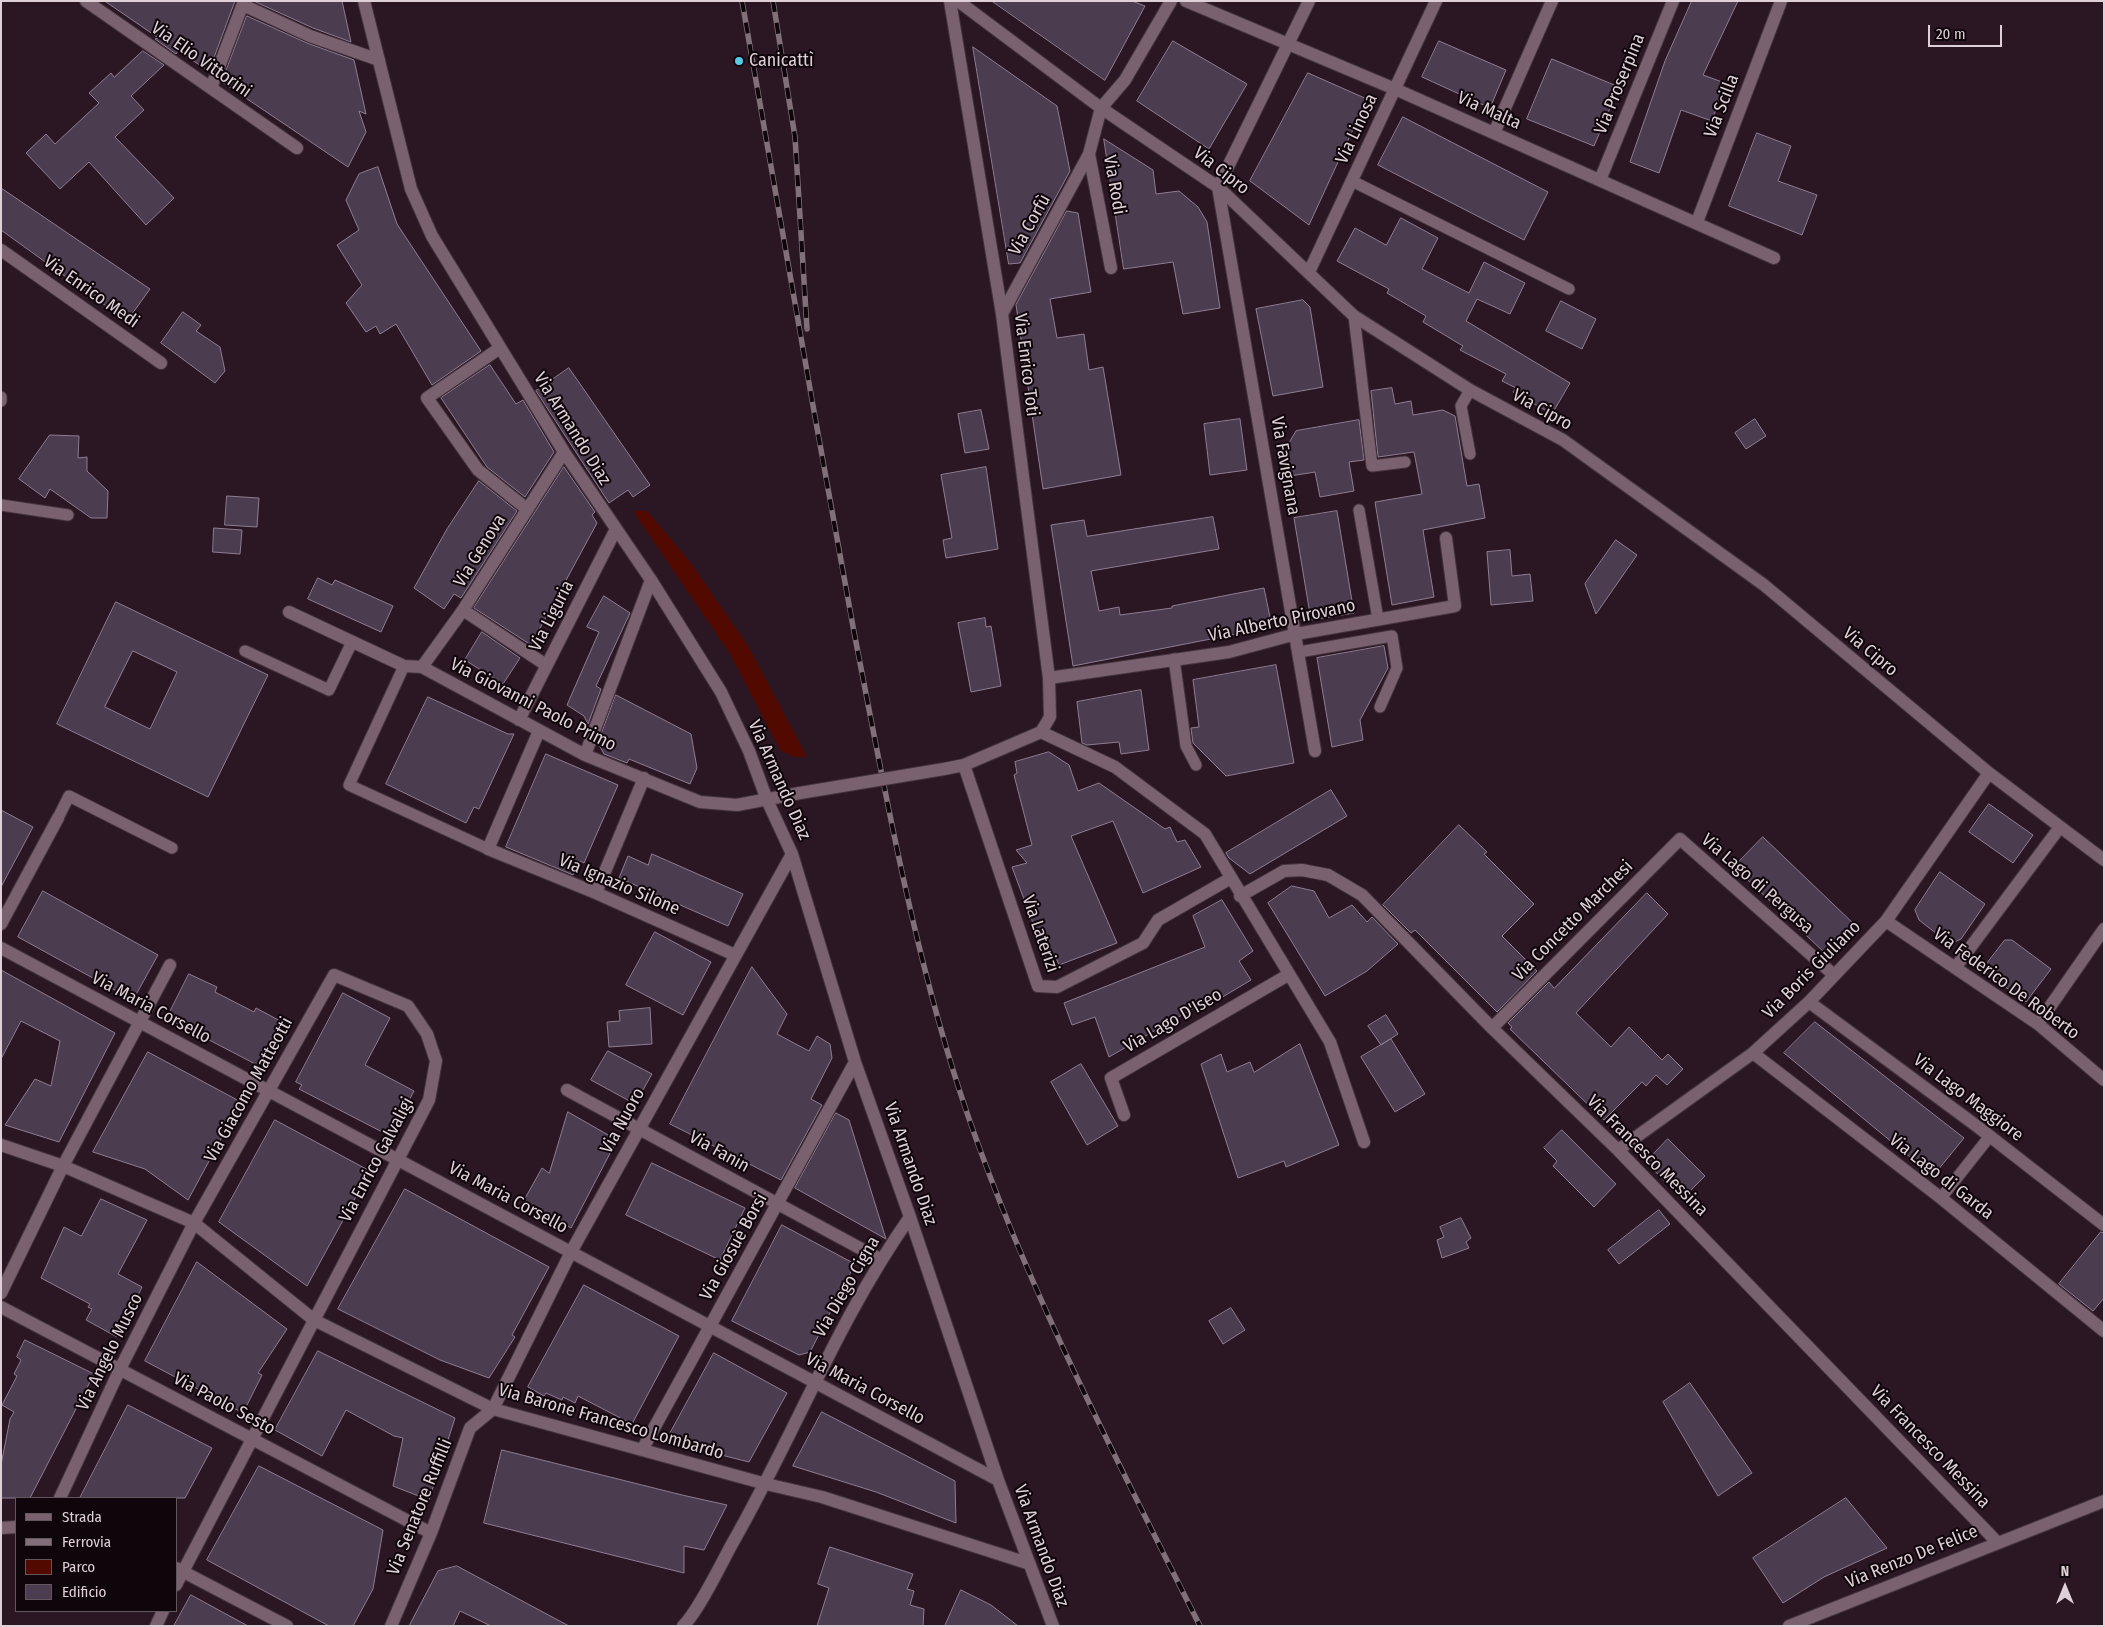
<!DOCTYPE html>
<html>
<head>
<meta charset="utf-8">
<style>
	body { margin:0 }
	#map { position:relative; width:2105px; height:1627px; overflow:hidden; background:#2b1723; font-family:"Fira Sans Condensed",sans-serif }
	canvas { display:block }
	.frame { position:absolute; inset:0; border:2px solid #dfd0d8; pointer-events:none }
	.legend { position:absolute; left:15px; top:1497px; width:162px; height:115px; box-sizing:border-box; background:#0e060a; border:1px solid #62575c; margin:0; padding:6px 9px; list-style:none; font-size:15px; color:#dfd0d8 }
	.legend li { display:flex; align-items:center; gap:10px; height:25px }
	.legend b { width:25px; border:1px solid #62575c }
	.north { position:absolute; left:2040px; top:1562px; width:50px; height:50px; -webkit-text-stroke:4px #0e060a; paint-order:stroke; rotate:0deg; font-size:14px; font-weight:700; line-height:20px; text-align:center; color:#dfd0d8 }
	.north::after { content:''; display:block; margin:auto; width:18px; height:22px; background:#dfd0d8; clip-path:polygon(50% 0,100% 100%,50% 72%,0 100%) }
	.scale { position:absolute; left:1928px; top:25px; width:74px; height:22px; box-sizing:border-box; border:2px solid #dfd0d8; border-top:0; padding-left:6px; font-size:15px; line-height:18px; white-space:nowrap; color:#dfd0d8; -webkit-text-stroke:4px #0e060a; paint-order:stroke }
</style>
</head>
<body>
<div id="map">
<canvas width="2105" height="1627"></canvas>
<div class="frame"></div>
<ul class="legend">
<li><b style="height:6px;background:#7a616f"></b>Strada</li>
<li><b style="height:6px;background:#81707a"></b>Ferrovia</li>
<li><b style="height:14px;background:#510900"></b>Parco</li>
<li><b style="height:14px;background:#4b3c50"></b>Edificio</li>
</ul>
<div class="north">N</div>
<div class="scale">20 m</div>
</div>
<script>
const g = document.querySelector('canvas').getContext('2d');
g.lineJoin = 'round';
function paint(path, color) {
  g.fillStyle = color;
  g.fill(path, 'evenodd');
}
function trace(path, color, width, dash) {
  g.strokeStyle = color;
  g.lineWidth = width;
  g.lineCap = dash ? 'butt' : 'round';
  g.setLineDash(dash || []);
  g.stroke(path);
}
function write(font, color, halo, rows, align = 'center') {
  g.font = font + ' "Fira Sans Condensed",sans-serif';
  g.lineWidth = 4;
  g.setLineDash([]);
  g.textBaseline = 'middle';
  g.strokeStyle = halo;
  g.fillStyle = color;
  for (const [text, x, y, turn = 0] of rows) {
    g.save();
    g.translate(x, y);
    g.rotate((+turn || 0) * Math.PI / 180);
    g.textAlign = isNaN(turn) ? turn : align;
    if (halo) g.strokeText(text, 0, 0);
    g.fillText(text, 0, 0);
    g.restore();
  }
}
paint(new Path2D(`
	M633 511H647L690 562 748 646 807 757H794L780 750 730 654Z`), '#510900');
const building = new Path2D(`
	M105 1H235L209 71 178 51 176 54 155 39 158 38Z
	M254 1H342L351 42 313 28Z
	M992 1H1132L1145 6 1105 80Z
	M1692 1H1738L1703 75 1725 83 1712 121 1681 110 1659 173 1630 162 1665 61Z
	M247 16 307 43 354 60 366 114 359 111 366 132 348 167 222 82Z
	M1173 41 1247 84 1209 149 1137 101Z
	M1439 41 1506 70 1490 108 1422 77Z
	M973 47 1057 106 1070 171 1020 263 1009 264Z
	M143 51 164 65 131 96 144 110 115 137 174 198 146 225 89 162 60 189 26 153 46 134 55 144 99 103 89 93 111 73 114 77Z
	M1552 59 1619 87 1594 146 1527 119Z
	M1308 73 1367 99 1309 225 1250 181Z
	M1403 117 1548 192 1524 240 1378 165Z
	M1757 133 1791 146 1778 181 1817 195 1802 235 1729 206Z
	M1104 139 1153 170 1156 194 1179 191 1198 207 1207 222 1220 308 1183 314 1173 262 1124 269Z
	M378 167 397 224 481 351 432 385 396 324 380 334 376 326 366 332 346 303 362 285 337 245 359 230 346 200 359 174Z
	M1 188 150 289 127 321 1 230Z
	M1067 211 1078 213 1091 292 1050 299 1057 338 1084 334 1089 370 1103 367 1121 475 1043 489 1016 305Z
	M1401 218 1438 238 1422 269 1469 293 1484 262 1525 283 1510 314 1477 299 1466 321 1570 383 1552 414 1513 392 1516 388 1502 381 1506 374 1460 350 1463 346 1423 322 1426 316 1387 293 1389 289 1337 261 1355 228 1386 245Z
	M1303 300 1310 307 1323 387 1273 396 1256 309Z
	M1561 301 1596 319 1582 349 1546 331Z
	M183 312 201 325 196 331 220 347 225 371 215 383 161 343Z
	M490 365 516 404 523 400 554 452 525 497 487 467 441 398Z
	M569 368 650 485 633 497 628 490 609 503 536 391Z
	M1392 388 1395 404 1411 401 1413 415 1443 410 1455 416 1467 486 1479 484 1485 518 1423 530 1434 597 1392 605 1375 502 1422 494 1414 452 1378 457 1371 391Z
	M981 410 989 449 965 453 958 414Z
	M1240 419 1247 470 1210 475 1204 424Z
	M1755 419 1766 436 1746 449 1735 433Z
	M1359 420 1364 460 1349 462 1354 491 1320 497 1315 472 1284 477 1281 456 1296 431Z
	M50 435 79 436 78 458 87 457V471L108 491 107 518H91L50 489 45 498 19 479Z
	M564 467 595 512 592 515 597 523 531 645 474 608Z
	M986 467 998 549 946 558 943 540 952 538 941 475Z
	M479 481 517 511 461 598 454 594 444 609 414 588 447 529Z
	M227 496 259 498 257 527 225 525Z
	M1337 511 1354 613 1311 620 1294 518Z
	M1213 517 1219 549 1091 571 1099 611 1119 607 1120 615 1172 608V606L1264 588 1272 627 1073 666 1051 525 1084 520 1087 536Z
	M214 528 242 530 240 554 213 552Z
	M1616 540 1637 555 1596 614 1585 584Z
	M1510 550 1512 576 1530 574 1533 601 1491 605 1487 552Z
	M318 578 332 585 335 580 393 606 381 632 308 599Z
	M604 596 630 613 596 686 601 689 588 724 584 716 567 705 599 632 587 627Z
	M116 602 268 675 208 797 57 724ZM133 651 177 672 150 729 105 707Z
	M985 618 986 627 991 626 1001 686 971 692 958 623Z
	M482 632 520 658 503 684 465 660Z
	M1384 646 1388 668 1360 720 1363 740 1332 747 1317 658Z
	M1276 665 1294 763 1226 776 1193 743 1191 728 1199 727 1193 680Z
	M1141 690 1149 750 1121 754 1119 742 1087 745 1082 743 1077 702Z
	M616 695 691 734 697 768 690 784 629 759 627 763 604 754 598 743Z
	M428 697 508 734H514L479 809 474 807 466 823 386 784Z
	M1049 752 1069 765 1078 791 1099 783 1165 829 1170 827 1177 842 1185 840 1201 867 1143 893 1113 821 1071 836 1117 943 1059 965 1055 955 1046 958 1012 867 1027 863 1016 850 1032 845 1014 775 1017 773 1015 762Z
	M546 754 618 785 584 863 580 861 573 875 506 847Z
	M1331 790 1347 816 1250 874 1229 858 1226 853Z
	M1989 804 2033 835 2013 863 1969 832Z
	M1 810 33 827 1 887Z
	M1459 825 1487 852 1484 854 1534 904 1502 936 1537 971 1497 1012 1415 930 1411 933 1383 905Z
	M1763 837 1855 925 1827 955 1734 867Z
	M652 854 743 894 728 926 619 878 628 856 648 865Z
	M1940 872 1985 904 1961 939 1950 944 1919 920 1915 910Z
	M1292 886 1314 891 1329 918 1352 905 1367 922 1372 917 1398 944 1367 971 1325 996 1268 903Z
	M43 891 158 955 133 1000 18 937Z
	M1647 893 1668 914 1576 1013 1611 1047 1629 1027 1662 1060 1668 1054 1683 1069 1667 1085 1656 1075 1646 1086 1642 1082 1604 1120 1510 1029 1512 1027 1508 1023 1549 982 1554 988Z
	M1222 900 1253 951 1239 961 1251 980 1204 1008 1201 1004 1109 1057 1095 1017 1072 1025 1064 1003 1205 947 1193 916Z
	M655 932 711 962 683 1015 626 985Z
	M2005 940H2012L2051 969 2026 1002 1982 970Z
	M752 967 787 1014 777 1034 809 1051 817 1036 830 1044 832 1058 811 1099 822 1105 781 1180 670 1124Z
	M1 970 115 1033 59 1142 5 1125 35 1079 51 1086 60 1041 21 1021 1 1059Z
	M189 974 217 987 215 992 254 1012 256 1008 284 1023 261 1067 167 1018Z
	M343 993 390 1018 365 1065 414 1091 390 1136 299 1089 302 1085 296 1082Z
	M650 1008 652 1044 609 1047 607 1022 620 1021 619 1011Z
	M1386 1015 1398 1034 1381 1045 1368 1026Z
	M1815 1022 1964 1138 1933 1176 1784 1053Z
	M1391 1039 1425 1094 1395 1112 1361 1057Z
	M1300 1044 1339 1145 1286 1167 1284 1161 1238 1178 1201 1064 1221 1054 1227 1072 1250 1062 1254 1072Z
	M608 1051 652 1074 635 1104 591 1080Z
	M148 1052 241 1102 188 1200 145 1169 93 1152Z
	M1081 1064 1118 1126 1087 1145 1051 1082Z
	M568 1112 617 1140 571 1228 523 1202 542 1168 549 1173Z
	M836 1113 849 1120 886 1239 795 1188Z
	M275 1120 370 1171 307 1286 219 1222Z
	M1562 1130 1616 1184 1594 1207 1553 1166 1557 1161 1544 1148Z
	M1668 1139 1705 1176 1682 1199 1646 1162Z
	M652 1163 745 1208 720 1260 626 1215Z
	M405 1189 549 1267 512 1335 515 1337 489 1378 440 1360 338 1309Z
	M101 1199 147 1220 118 1274 142 1287 117 1337 86 1320 92 1309 88 1307 90 1304 41 1278 64 1227 81 1236Z
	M1659 1210 1670 1224 1619 1264 1608 1250Z
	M1461 1218 1471 1238 1466 1242 1469 1248 1442 1258 1437 1240 1444 1237 1440 1227Z
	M782 1225 855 1264 810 1352 799 1355 732 1321Z
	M2101 1232 2104 1233V1298L2093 1311 2059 1284Z
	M197 1262 287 1329 258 1373 262 1375 243 1413 145 1361Z
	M584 1285 679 1336 632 1424 578 1396 575 1403 563 1397 562 1400 546 1393 544 1396 528 1387Z
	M1231 1308 1245 1330 1223 1344 1209 1321Z
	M25 1340 94 1374 30 1498H1V1465L10 1419 14 1412 2 1405 17 1376 14 1374 21 1360 17 1357Z
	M318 1351 455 1418 429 1500 393 1486 403 1438 394 1436 346 1410 322 1456 275 1430Z
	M714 1353 787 1393 749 1462 666 1441Z
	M1690 1383 1752 1473 1718 1496 1663 1402Z
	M128 1405 212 1448 185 1498H80Z
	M822 1412 955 1481 956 1523 876 1492 793 1466Z
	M502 1450 682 1495 727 1505 704 1550 684 1546V1573L484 1523Z
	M259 1466 383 1530 373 1589 353 1626H329L207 1560Z
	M1846 1498 1887 1548 1824 1577 1783 1603 1753 1558Z
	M830 1547 913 1574 907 1589 914 1591 910 1605 924 1609 923 1626H817L829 1588 818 1584Z
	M457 1566 569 1626H491L460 1611 453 1626H409L438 1571Z
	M961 1590 991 1605 1018 1626H945Z
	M191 1595 248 1626H174Z`);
paint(building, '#4b3c50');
trace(building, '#8e7d93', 1);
const service = new Path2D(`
	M1352 181 1569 289
	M1354 316 1372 466 1405 462
	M1470 390 1461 406 1470 454
	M1 397V401
	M1 505 68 515
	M1359 510 1378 619
	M245 651 329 690 352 642
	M1299 652 1392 636 1397 668 1380 707
	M1174 659 1186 746 1196 765
	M404 666 349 785 488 849
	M58 818 69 796 172 848
	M1941 1198 1990 1136`);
const minor = new Path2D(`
	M86 1 297 148
	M364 1 411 189 432 236 564 452 651 580 721 692 749 751 767 800 792 854 855 1062 910 1217 998 1480 1053 1626
	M950 1 1002 314 1049 678 1050 717 1041 732
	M958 1 1101 108 1218 187 1354 316 1470 390 1563 440 1764 585 1989 773 2104 860
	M1186 1 1395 89 1774 258
	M1309 1 1218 187 1315 751
	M243 5 310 36 379 60
	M211 88 244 1
	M1494 133 1552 1
	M1600 180 1673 1
	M1697 222 1781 1
	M1 250 161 363
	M1111 268 1089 154 1101 108 1125 80 1171 1
	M1309 272 1436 1
	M1002 314 1089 154
	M500 348 427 398 478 470 527 509
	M463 610 546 665
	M289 612 404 666 422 667 585 755 700 802 737 805 800 793
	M422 667 463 610 564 452
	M1049 678 1229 652 1296 634 1455 606 1446 538
	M519 720 616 529
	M539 731 488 849 596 893 735 955
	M585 755 651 580
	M964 765 1038 986 1057 987 1143 943 1158 920 1231 878
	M944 769 964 765 1041 732 1115 767 1205 834 1330 1042 1364 1142
	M596 893 644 778
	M1240 896 1284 871 1302 870 1328 875 1362 895 1492 1028 1618 1150 1997 1542
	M1886 921 2038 1024 2104 1080
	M1 924 58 818
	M1 948 998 1480
	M1955 968 2060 827
	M1809 1002 1978 1127 2104 1225
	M2038 1024 2104 929
	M1492 1028 1680 839 1834 975
	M1753 1053 1941 1198 2104 1331
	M567 1090 880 1259
	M1124 1115 1111 1078 1288 975
	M1 1145 63 1166 194 1223 314 1320 493 1409 766 1484 822 1497 1027 1563
	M1618 1150 1753 1053 1809 1002 1886 921 1989 773
	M1 1293 63 1166 170 965
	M1 1307 431 1533
	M642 1450 855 1062
	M60 1498 120 1369 194 1223 334 975 408 1006 427 1034 436 1061 429 1100 176 1585
	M1 1528 16 1527
	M176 1568 287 1626
	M156 1626 163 1611
	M391 1626 431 1533 470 1428 493 1409 571 1252 792 854
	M683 1626C698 1612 721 1564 732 1544 794 1436 838 1319 910 1217
	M1789 1626 2104 1501`);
trace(service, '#44343d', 13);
trace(minor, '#44343d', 14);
trace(service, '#7a616f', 11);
trace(minor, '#7a616f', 12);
const rail = new Path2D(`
	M742 1C779 211 815 422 854 632 884 785 911 940 959 1089 1020 1276 1112 1450 1200 1626
	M773 1 795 137 807 329`);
trace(rail, '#81707a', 5.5);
trace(rail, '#0e060a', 4, [11]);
const minorBridge = new Path2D(`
	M800 793 944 769`);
trace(minorBridge, '#44343d', 14, []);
trace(minorBridge, '#7a616f', 12);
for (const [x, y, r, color] of [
	[739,61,5,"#58c9e3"]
]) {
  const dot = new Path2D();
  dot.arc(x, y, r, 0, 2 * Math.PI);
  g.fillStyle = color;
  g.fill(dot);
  trace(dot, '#0e060a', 2);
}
write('18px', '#dfd0d8', '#0e060a', [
	["Via Elio Vittorini",201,60,35],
	["Via Proserpina",1620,84,-68],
	["Via Scilla",1722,106,-69],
	["Via Malta",1489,111,24],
	["Via Linosa",1357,129,-65],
	["Via Cipro",1221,171,38],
	["Via Rodi",1114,185,80],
	["Via Corfù",1030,225,-61],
	["Via Enrico Medi",91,292,35],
	["Via Enrico Toti",1026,365,83],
	["Via Cipro",1542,410,29],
	["Via Armando Diaz",572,429,58],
	["Via Favignana",1285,466,80],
	["Via Genova",480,551,-58],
	["Via Liguria",552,616,-63],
	["Via Alberto Pirovano",1282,621,-12],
	["Via Cipro",1870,652,40],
	["Via Giovanni Paolo Primo",533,705,27],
	["Via Armando Diaz",779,780,66],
	["Via Lago di Pergusa",1757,884,41],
	["Via Ignazio Silone",619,885,23],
	["Via Concetto Marchesi",1573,921,-45],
	["Via Laterizi",1040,934,71],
	["Via Boris Giuliano",1812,970,-45],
	["Via Federico De Roberto",2006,984,36],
	["Via Maria Corsello",151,1008,28],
	["Via Lago D'Iseo",1173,1021,-30],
	["Via Giacomo Matteotti",249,1090,-61],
	["Via Lago Maggiore",1968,1098,37],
	["Via Nuoro",623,1121,-61],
	["Via Fanin",719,1152,29],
	["Via Francesco Messina",1647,1156,45],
	["Via Enrico Galvaligi",377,1160,-62],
	["Via Armando Diaz",910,1164,71],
	["Via Lago di Garda",1941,1177,38],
	["Via Maria Corsello",508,1198,28],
	["Via Giosuè Borsi",734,1247,-61],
	["Via Diego Cigna",847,1287,-60],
	["Via Angelo Musco",110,1352,-64],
	["Via Maria Corsello",865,1389,28],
	["Via Paolo Sesto",224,1404,28],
	["Via Barone Francesco Lombardo",611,1422,16],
	["Via Francesco Messina",1930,1447,46],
	["Via Senatore Ruffilli",420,1507,-68],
	["Via Armando Diaz",1041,1546,70],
	["Via Renzo De Felice",1912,1557,-22]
]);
write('18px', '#dfd0d8', '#0e060a', [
	["Canicattì",749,61]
], 'left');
</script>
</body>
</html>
